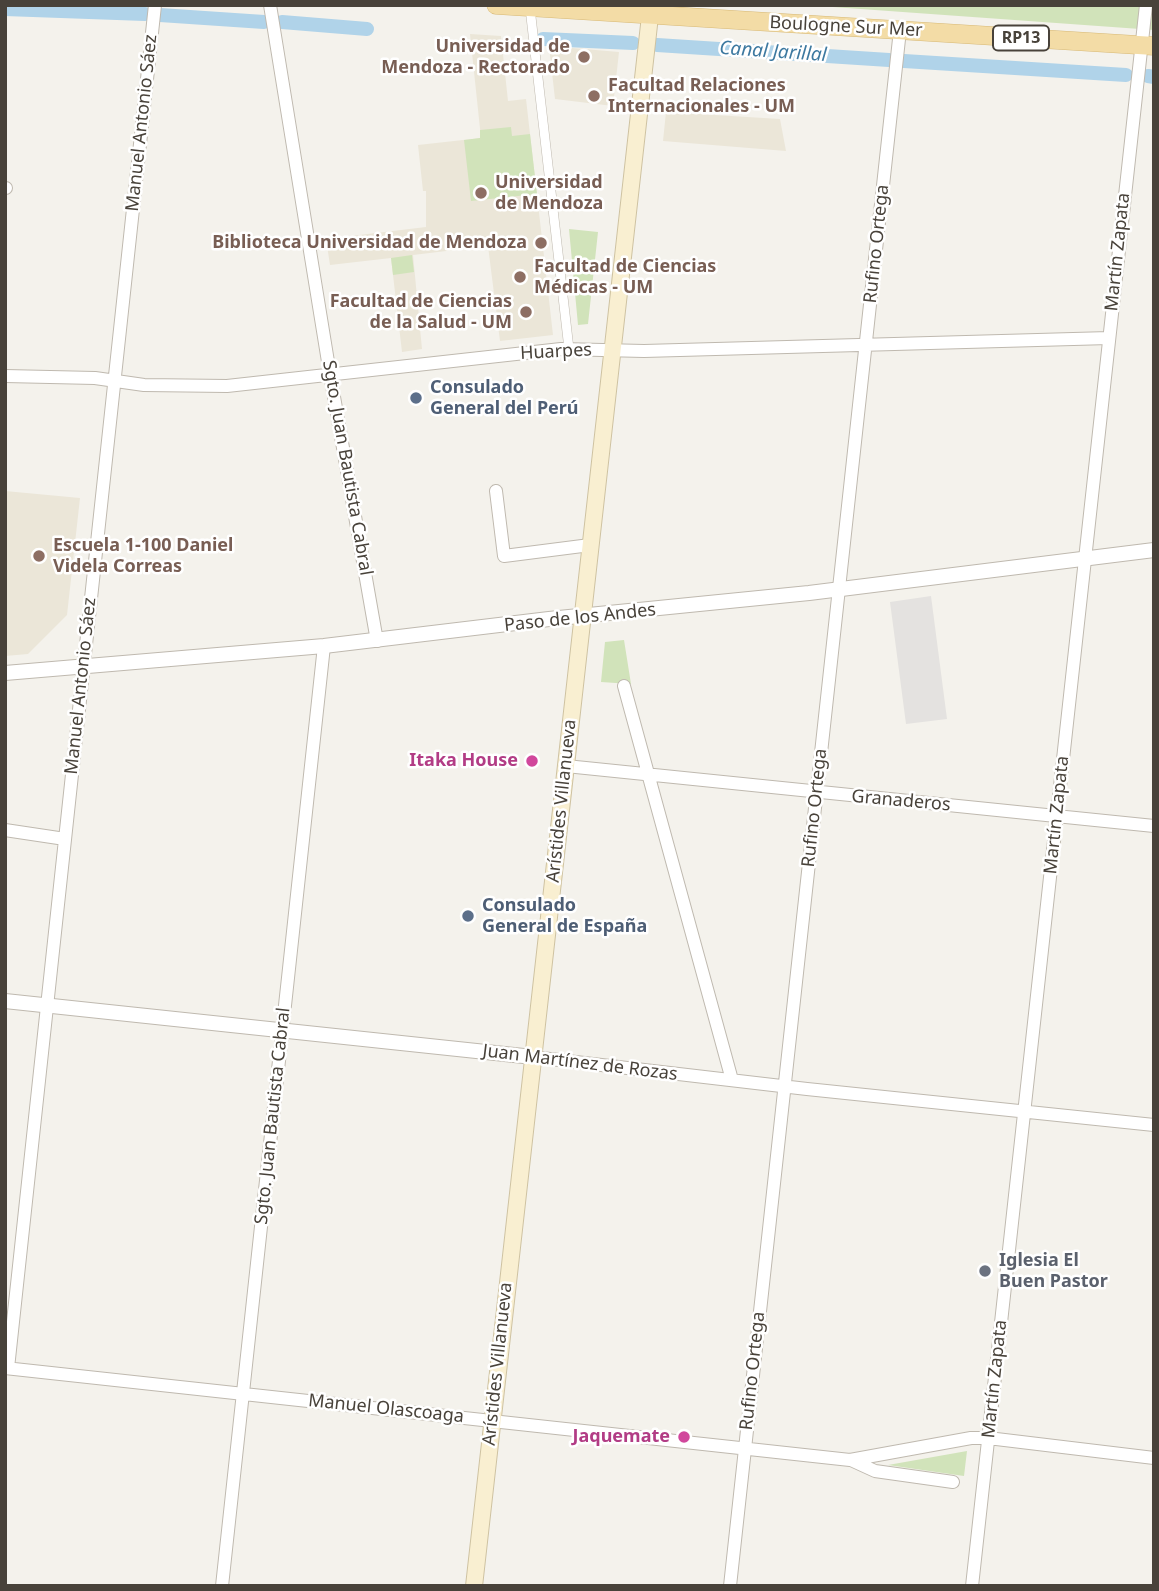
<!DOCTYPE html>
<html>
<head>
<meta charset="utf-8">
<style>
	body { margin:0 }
	#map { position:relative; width:1159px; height:1591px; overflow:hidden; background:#f4f2ec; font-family:"Noto Sans",sans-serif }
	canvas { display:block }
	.frame { position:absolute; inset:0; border:7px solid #48423a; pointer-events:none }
</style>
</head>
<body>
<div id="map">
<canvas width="1159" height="1591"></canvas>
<div class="frame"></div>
</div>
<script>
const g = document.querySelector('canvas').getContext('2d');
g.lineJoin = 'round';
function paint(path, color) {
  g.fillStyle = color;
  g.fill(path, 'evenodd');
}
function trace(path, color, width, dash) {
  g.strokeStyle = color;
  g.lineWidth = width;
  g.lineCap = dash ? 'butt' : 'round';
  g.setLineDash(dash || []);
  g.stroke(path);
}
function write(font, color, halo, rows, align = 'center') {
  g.font = font + ' "Noto Sans",sans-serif';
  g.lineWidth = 5;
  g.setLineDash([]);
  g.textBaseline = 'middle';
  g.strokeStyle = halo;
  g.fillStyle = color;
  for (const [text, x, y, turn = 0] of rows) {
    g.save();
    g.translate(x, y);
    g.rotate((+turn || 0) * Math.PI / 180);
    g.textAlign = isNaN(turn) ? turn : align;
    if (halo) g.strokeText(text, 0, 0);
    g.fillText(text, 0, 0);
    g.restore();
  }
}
paint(new Path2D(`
	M470 34 501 36 508 101 526 99 553 335 500 341 488 246 413 255 422 349 402 352 391 258 330 265 326 239 426 227V191H423L418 145 481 138Z
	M549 46 619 52 613 106 555 99Z
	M666 112 780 119 786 151 663 141Z
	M5 491 80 498 67 615 28 654 5 656Z`), '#ebe6d8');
paint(new Path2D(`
	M805 5H1154V30Z
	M511 127 512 136 530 134 537 194 471 201 464 140 480 138V130Z
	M569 229 598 232 588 324 578 325Z
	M412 255 414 272 393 275 391 258Z
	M624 640 631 684 601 682 605 642Z
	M967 1451 964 1476 888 1465Z`), '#d1e3ba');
paint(new Path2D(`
	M931 596 947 719 906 724 890 602Z`), '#e4e2e0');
trace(new Path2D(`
	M5 9 145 14
	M160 15 264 22
	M282 22 367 29
	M543 39 633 43
	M657 45 889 60
	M904 61 1126 75
	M1148 76 1154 77`), '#b0d3e9', 14);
const pedestrian = new Path2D(`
	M530 8 569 349`);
const minor = new Path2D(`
	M270 5 330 374 377 641
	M5 188H6
	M5 376 95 378 144 385 227 386 561 349 644 351 1109 338
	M496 491 504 556 590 545
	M624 686 732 1080
	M566 766 1154 826
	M5 830 65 839
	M533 1057 807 1089 1154 1125
	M5 1368 850 1460 971 1438H988L1154 1458
	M8 1368 155 5
	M851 1460 875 1471 953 1482
	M222 1586 324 646
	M730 1586 900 30
	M972 1586 1146 5`);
const tertiary = new Path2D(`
	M5 673 324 646 549 619 809 593 1154 550
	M5 1001 533 1057`);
const secondary = new Path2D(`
	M474 1586 650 16`);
const primary = new Path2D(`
	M496 5 1154 46`);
trace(pedestrian, '#bfb9af', 10);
trace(minor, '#bfb9af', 14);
trace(tertiary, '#bfb9af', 16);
trace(secondary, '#cec2a1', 18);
trace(primary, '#d7b977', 19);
trace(pedestrian, '#fff', 9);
trace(minor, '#fff', 12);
trace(tertiary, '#fff', 14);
trace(secondary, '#f9efd1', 16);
trace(primary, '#f3dca6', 18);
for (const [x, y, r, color] of [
	[584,57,7,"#8d6e63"],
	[594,96,7,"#8d6e63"],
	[481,193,7,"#8d6e63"],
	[541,243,7,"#8d6e63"],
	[520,277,7,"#8d6e63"],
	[526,312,7,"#8d6e63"],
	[416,398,7,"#5c6f8a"],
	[39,556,7,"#8d6e63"],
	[532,761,7,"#d1479c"],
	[468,916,7,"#5c6f8a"],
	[985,1271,7,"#6b7280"],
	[684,1437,7,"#d1479c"]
]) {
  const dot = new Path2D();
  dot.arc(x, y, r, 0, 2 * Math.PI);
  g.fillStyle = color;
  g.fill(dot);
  trace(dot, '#fff', 2.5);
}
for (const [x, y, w] of [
	[1021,38,56]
]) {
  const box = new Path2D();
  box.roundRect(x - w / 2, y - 12.5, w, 25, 5);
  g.fillStyle = '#fff';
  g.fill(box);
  trace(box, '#48423a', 2);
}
write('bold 16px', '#48423a', null, [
	["RP13",1021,38]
]);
write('18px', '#48423a', '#fff', [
	["Boulogne Sur Mer",846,27,3],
	["Manuel Antonio Sáez",142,123,-84],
	["Rufino Ortega",877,244,-84],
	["Martín Zapata",1118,252,-84],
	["Huarpes",556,352,-3],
	["Sgto. Juan Bautista Cabral",347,468,80],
	["Paso de los Andes",580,618,-6],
	["Manuel Antonio Sáez",81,686,-84],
	["Arístides Villanueva",562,801,-84],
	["Granaderos",901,801,5],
	["Rufino Ortega",815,808,-84],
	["Martín Zapata",1057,815,-84],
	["Juan Martínez de Rozas",580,1063,7],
	["Sgto. Juan Bautista Cabral",273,1116,-84],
	["Arístides Villanueva",498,1364,-84],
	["Rufino Ortega",753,1371,-84],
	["Martín Zapata",995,1379,-84],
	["Manuel Olascoaga",386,1409,6]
]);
write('bold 18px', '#785e54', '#fff', [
	["Universidad de",570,47,"right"],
	["Mendoza - Rectorado",570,68,"right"],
	["Facultad Relaciones",608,86],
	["Internacionales - UM",608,107],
	["Universidad",495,183],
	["de Mendoza",495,204],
	["Biblioteca Universidad de Mendoza",527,243,"right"],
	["Facultad de Ciencias",534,267],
	["Médicas - UM",534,288],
	["Facultad de Ciencias",512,302,"right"],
	["de la Salud - UM",512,323,"right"],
	["Escuela 1-100 Daniel",53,546],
	["Videla Correas",53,567]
], 'left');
write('bold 18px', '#4e5e75', '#fff', [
	["Consulado",430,388],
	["General del Perú",430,409],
	["Consulado",482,906],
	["General de España",482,927]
], 'left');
write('bold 18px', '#b23c85', '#fff', [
	["Itaka House",518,761],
	["Jaquemate",670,1437]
], 'right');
write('bold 18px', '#5b616d', '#fff', [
	["Iglesia El",999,1261],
	["Buen Pastor",999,1282]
], 'left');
write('italic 19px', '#3d79a0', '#fff', [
	["Canal Jarillal",773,52,4]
]);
</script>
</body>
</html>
